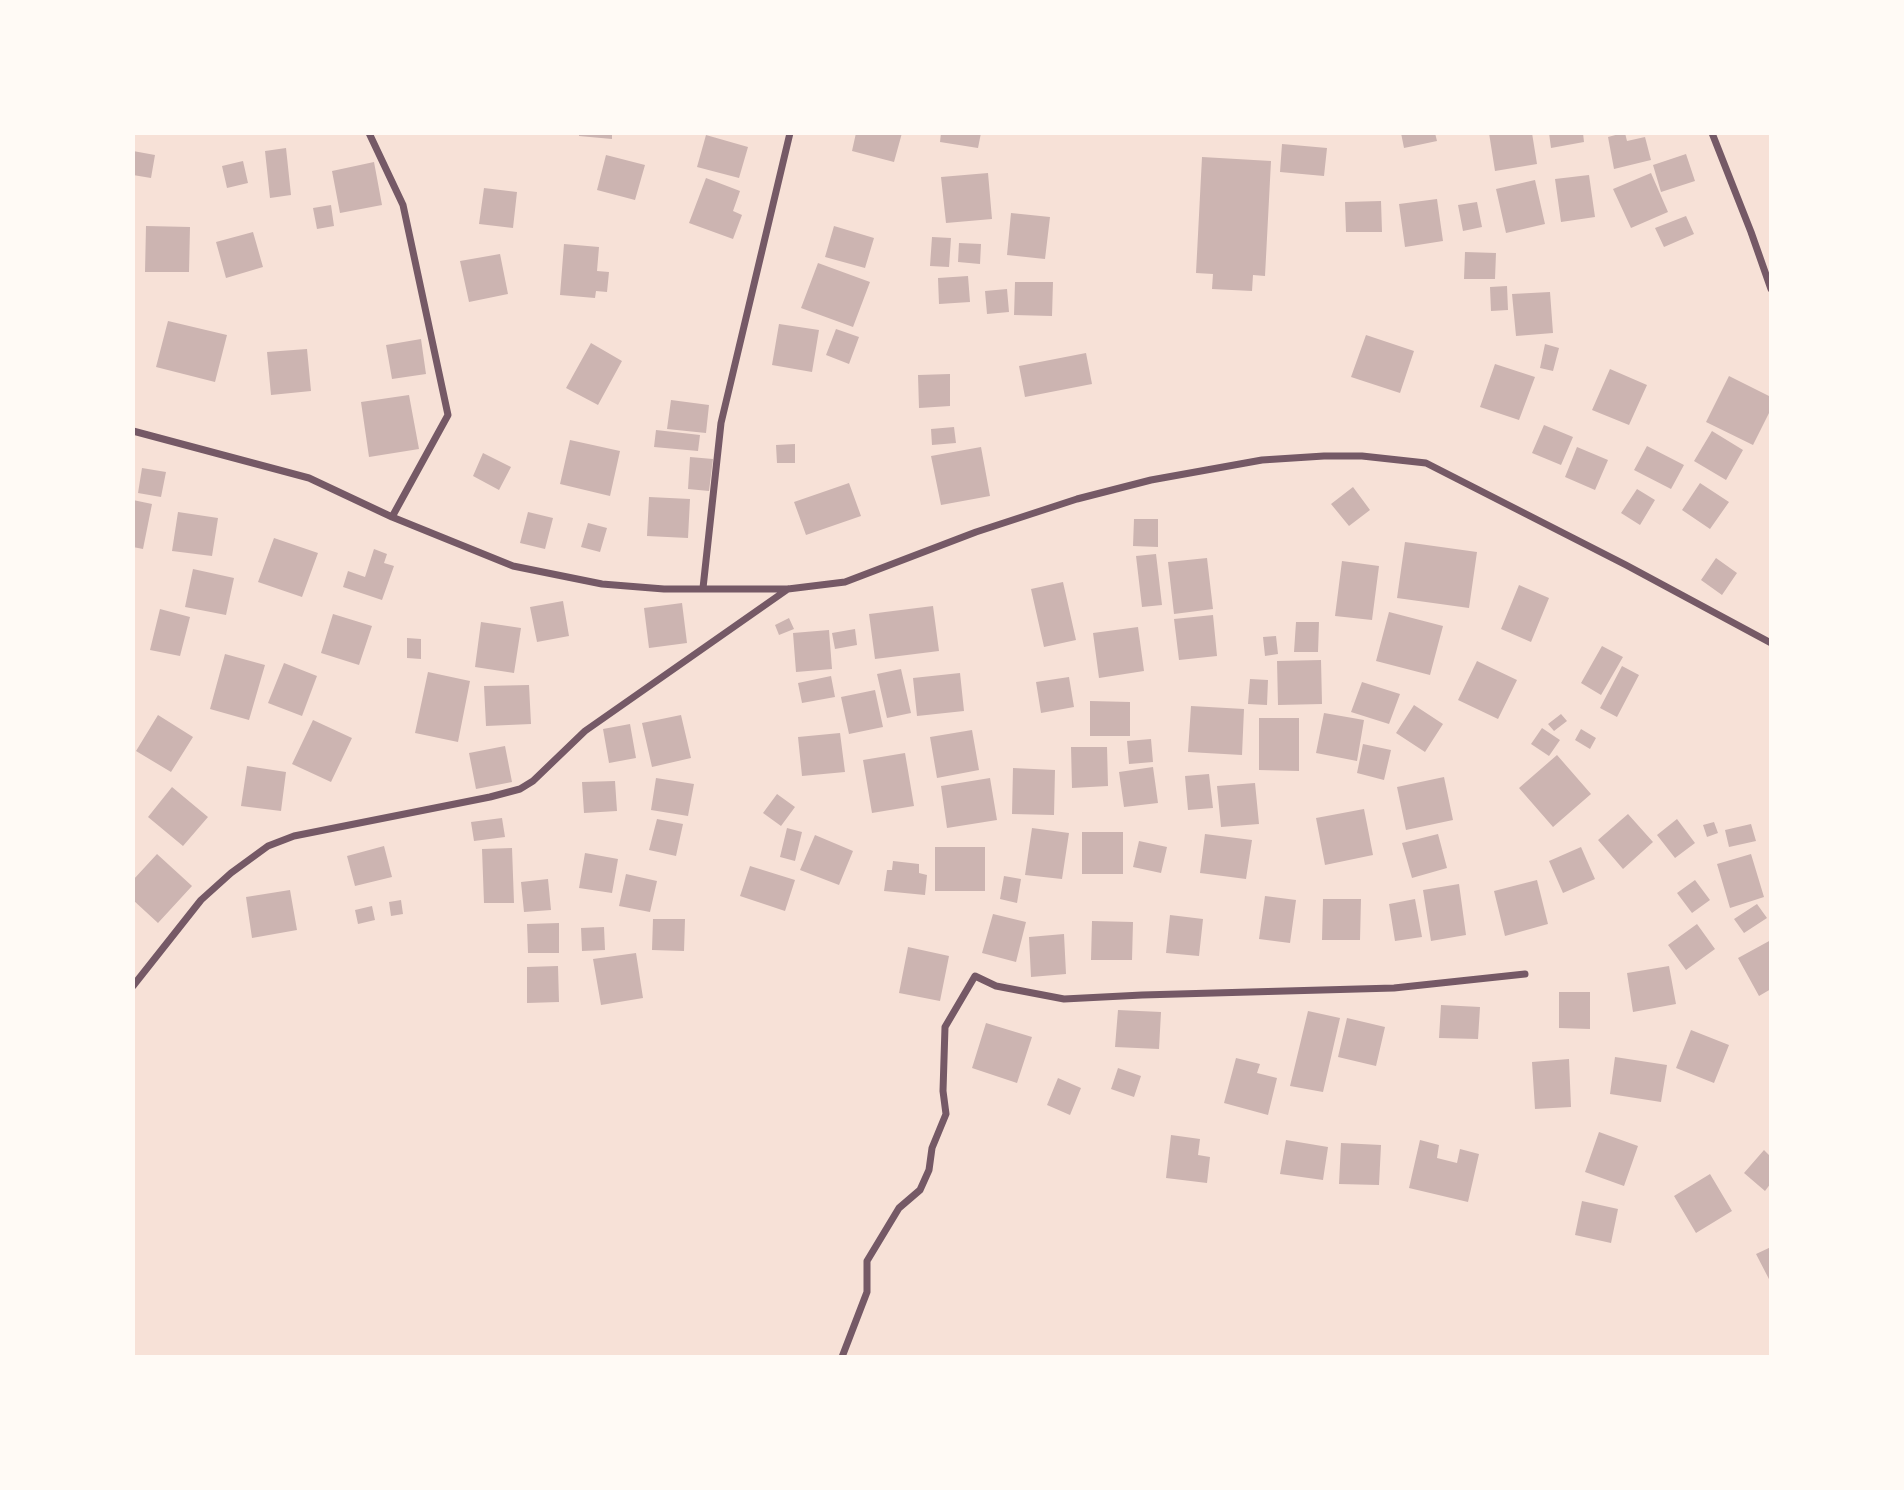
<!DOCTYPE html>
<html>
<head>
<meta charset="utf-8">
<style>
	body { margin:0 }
	#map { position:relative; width:1904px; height:1490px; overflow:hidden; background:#f7e1d7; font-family:"Varela Round",sans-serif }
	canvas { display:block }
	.frame { position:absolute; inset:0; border:135px solid #fffaf5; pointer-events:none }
</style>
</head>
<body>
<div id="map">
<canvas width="1904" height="1490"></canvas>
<div class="frame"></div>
</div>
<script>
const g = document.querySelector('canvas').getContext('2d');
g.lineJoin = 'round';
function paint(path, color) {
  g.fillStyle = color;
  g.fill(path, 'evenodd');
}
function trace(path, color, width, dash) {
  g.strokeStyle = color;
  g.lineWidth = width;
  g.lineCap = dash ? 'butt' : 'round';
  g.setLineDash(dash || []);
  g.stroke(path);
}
paint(new Path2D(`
	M579 133H612V139L579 136Z
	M856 133H902L894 162 852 151Z
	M941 133H981L978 148 940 142Z
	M1401 133H1435L1437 141 1404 148Z
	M1489 133H1532L1537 164 1495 171Z
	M1549 133H1583L1584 142 1551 148Z
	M1623 133H1625L1627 141 1645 137 1651 160 1614 169 1608 137Z
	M706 135 748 147 739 178 697 167Z
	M1282 144 1327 148 1324 176 1280 172Z
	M286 148 291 195 270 198 265 151Z
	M133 151 155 155 151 178 133 175Z
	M1686 154 1695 181 1661 192 1653 165Z
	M606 155 645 165 635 200 597 190Z
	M1202 157 1271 161 1265 276 1253 275 1252 291 1212 289 1213 274 1196 273Z
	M243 161 248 183 227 188 222 166Z
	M374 162 382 205 340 213 332 171Z
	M988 173 992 219 946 223 941 177Z
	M1651 173 1668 212 1631 228 1613 189Z
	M1589 175 1595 217 1561 222 1555 179Z
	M706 178 740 191 733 211 742 215 733 239 689 223Z
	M1535 180 1545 224 1506 233 1496 189Z
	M484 188 517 192 513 228 479 224Z
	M1437 199 1443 241 1405 247 1399 204Z
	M1381 201 1382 232H1346L1345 202Z
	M1477 202 1482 227 1463 231 1458 205Z
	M331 205 334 226 317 229 313 208Z
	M1011 213 1050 217 1045 259 1007 255Z
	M1686 216 1694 234 1664 247 1655 228Z
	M146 226 190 227 189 272H145Z
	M834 226 874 238 865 268 825 257Z
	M253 232 263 267 226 278 216 242Z
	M932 237 951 238 949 267 930 266Z
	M959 243 981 244 980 264 958 262Z
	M564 244 599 247 597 271 609 272 607 292 596 291 595 298 560 295Z
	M1465 252 1496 253 1495 279H1464Z
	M500 254 508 294 469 302 460 261Z
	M818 263 870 282 853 327 801 308Z
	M968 276 970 302 939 304 938 278Z
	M1015 282H1053L1052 316 1014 315Z
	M1507 286 1508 310 1491 311 1490 287Z
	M1007 289 1009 312 987 314 985 291Z
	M1550 292 1553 333 1516 336 1512 294Z
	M168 321 227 335 215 382 156 367Z
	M779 324 819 330 812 372 772 365Z
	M836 329 859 337 849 364 826 355Z
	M1366 335 1414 351 1400 393 1351 377Z
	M421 339 426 374 392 379 386 345Z
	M591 343 622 361 598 405 566 388Z
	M1545 344 1559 348 1553 371 1540 368Z
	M307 349 311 391 271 395 267 352Z
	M1086 353 1092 384 1025 397 1019 366Z
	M1495 364 1535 377 1519 420 1480 407Z
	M1610 369 1647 385 1629 425 1592 410Z
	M950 374V406L919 408 918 375Z
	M1729 376 1771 397V409L1753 445 1706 422Z
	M409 395 419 449 369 457 361 402Z
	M671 400 709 405 706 433 667 429Z
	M1544 425 1573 437 1561 465 1532 453Z
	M954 427 956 443 932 445 931 429Z
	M656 430 700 435 698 451 654 447Z
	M1712 431 1743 450 1726 480 1694 461Z
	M570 440 620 451 610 496 560 484Z
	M795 444V463H777L776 445Z
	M1647 446 1684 465 1671 489 1634 470Z
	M981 447 990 496 941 505 931 456Z
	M1577 447 1608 460 1595 490 1565 477Z
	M483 453 511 467 499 490 473 476Z
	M690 457 713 459 709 491 688 489Z
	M142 468 166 472 161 497 138 493Z
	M849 483 861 516 806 535 794 502Z
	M1700 483 1729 502 1710 529 1682 510Z
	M1353 487 1370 510 1349 526 1331 504Z
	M1637 489 1655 500 1640 525 1621 513Z
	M649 497 690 499 688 538 647 536Z
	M133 500 152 504 143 549 133 547Z
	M178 512 218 518 212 556 172 551Z
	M528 512 553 518 545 549 520 543Z
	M1134 519H1158V547L1133 546Z
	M588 523 607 528 600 552 581 547Z
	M274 538 318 553 302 597 258 582Z
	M1405 542 1477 552 1469 608 1397 598Z
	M374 549 387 554 384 563 394 566 382 600 343 587 348 571 365 577Z
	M1156 554 1162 605 1142 607 1136 556Z
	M1207 558 1213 609 1174 614 1168 562Z
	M1716 558 1737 573 1722 595 1701 580Z
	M1342 561 1379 566 1372 620 1335 616Z
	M193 569 234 578 226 615 185 607Z
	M1063 582 1076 640 1044 647 1031 589Z
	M1519 585 1549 598 1531 642 1501 629Z
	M563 601 569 636 537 642 530 607Z
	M682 603 687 643 649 648 644 608Z
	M933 606 939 651 875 659 869 614Z
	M160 609 190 617 180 656 150 650Z
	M1389 612 1443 626 1430 675 1376 661Z
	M333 614 372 626 359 665 321 653Z
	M1213 615 1217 656 1179 660 1174 619Z
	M789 618 794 629 779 635 775 625Z
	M481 622 521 628 514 673 475 667Z
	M1296 622H1319L1318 652H1294Z
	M1138 627 1144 671 1099 678 1093 633Z
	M855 629 857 645 835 649 832 633Z
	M829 630 832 669 796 672 793 633Z
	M1276 636 1278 654 1265 656 1263 637Z
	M407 638 421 639V659L407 658Z
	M1602 646 1623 657 1601 695 1581 683Z
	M225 654 265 665 249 720 210 709Z
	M1321 660 1322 704 1278 705 1277 661Z
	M1477 661 1517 680 1498 719 1458 700Z
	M284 663 317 676 302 716 268 703Z
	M1622 666 1639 675 1617 717 1600 708Z
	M901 669 911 713 887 718 877 674Z
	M428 672 470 681 458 742 415 733Z
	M960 673 964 711 917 716 913 678Z
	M831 676 835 697 802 703 798 683Z
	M1069 677 1074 707 1041 713 1036 682Z
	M1250 679 1268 680 1267 705 1248 704Z
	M1362 682 1400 694 1389 724 1351 712Z
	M529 685 531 724 486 726 484 686Z
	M875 690 883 727 849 734 841 697Z
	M1090 701 1130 702V736H1090Z
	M1414 705 1443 724 1425 752 1396 733Z
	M1191 706 1244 709 1242 755 1188 752Z
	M1324 713 1364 720 1357 761 1316 753Z
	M1561 714 1567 721 1554 731 1548 724Z
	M158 715 193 737 171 772 136 751Z
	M681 715 691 758 652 767 642 723Z
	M1259 718H1299V771L1259 770Z
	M313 720 352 738 331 782 292 764Z
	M630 724 636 758 609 763 603 729Z
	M1542 728 1560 740 1549 756 1531 744Z
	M1581 729 1596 738 1590 749 1575 740Z
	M972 730 979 770 937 778 930 737Z
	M840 733 845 772 802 776 798 737Z
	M1151 739 1153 762 1129 764 1127 741Z
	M1363 744 1391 750 1384 780 1357 773Z
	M505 746 512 782 476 789 469 753Z
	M1071 747H1107L1108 786 1072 788Z
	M905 753 914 806 872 813 863 760Z
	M1557 755 1591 794 1553 827 1519 788Z
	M247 766 286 772 281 811 241 806Z
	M1153 767 1158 803 1124 807 1119 772Z
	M1013 768 1055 770 1054 815 1012 814Z
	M1209 774 1213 808 1188 810 1185 776Z
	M1444 777 1453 820 1406 830 1397 787Z
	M656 778 694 784 688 816 651 810Z
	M990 778 997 820 947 828 941 786Z
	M615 781 617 811 584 813 582 782Z
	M1255 783 1259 824 1221 827 1217 786Z
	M172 787 208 817 183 846 148 817Z
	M777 794 795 807 781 826 763 813Z
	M1364 809 1373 855 1325 865 1316 818Z
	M1628 814 1653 842 1623 869 1598 840Z
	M502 818 505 837 474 841 471 822Z
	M657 819 683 824 676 856 649 850Z
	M1677 819 1695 843 1675 858 1657 835Z
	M1714 822 1718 833 1707 837 1703 825Z
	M1751 824 1756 841 1729 847 1725 830Z
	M787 828 802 832 795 861 780 857Z
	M1032 828 1069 833 1062 879 1025 875Z
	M1082 832H1123V874H1082Z
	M1205 834 1252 840 1246 879 1200 873Z
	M1438 834 1447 868 1412 878 1402 843Z
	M815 835 853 851 839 885 800 870Z
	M1139 841 1167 847 1161 873 1133 867Z
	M384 846 392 877 355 886 347 856Z
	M935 847H985V891H935Z
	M1581 847 1595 879 1563 893 1549 861Z
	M512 848 514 903H484L482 849Z
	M585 853 618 859 612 893 579 888Z
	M157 854 192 886 158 923 133 900V880Z
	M1751 854 1764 897 1730 908 1717 864Z
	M893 861 919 864V873L927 875 925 895 884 891 887 870H892Z
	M750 866 795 880 785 911 740 896Z
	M626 874 657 881 650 912 619 906Z
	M1004 876 1021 879 1017 903 1000 899Z
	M548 879 551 910 524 912 521 882Z
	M1537 880 1548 924 1505 936 1494 891Z
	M1695 880 1710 900 1692 913 1677 893Z
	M1459 884 1466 935 1431 941 1423 890Z
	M290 890 297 930 252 938 246 897Z
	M1265 896 1296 900 1290 943 1259 939Z
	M1323 899H1361L1360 940H1322Z
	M1415 899 1422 937 1395 941 1389 904Z
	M401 900 403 914 391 916 389 902Z
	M1757 904 1767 918 1744 933 1734 919Z
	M372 906 375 920 358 924 355 910Z
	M993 914 1026 922 1016 962 982 953Z
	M1170 915 1203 919 1199 956 1166 953Z
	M653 919H685L684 951 652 950Z
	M1092 921 1133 922 1132 960H1091Z
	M559 923V953H528L527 924Z
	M1697 924 1715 949 1686 970 1668 945Z
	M604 927 605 950 582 951 581 928Z
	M1064 934 1066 974 1031 977 1029 937Z
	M1771 940V989L1759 996 1738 958Z
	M908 947 949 956 940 1001 899 993Z
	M636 953 643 998 601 1005 593 959Z
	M558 966 559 1002 527 1003V967Z
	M1669 966 1676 1004 1633 1012 1627 973Z
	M1559 992H1590V1029L1559 1028Z
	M1441 1005 1480 1007 1478 1039 1439 1038Z
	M1118 1010 1161 1012 1159 1049 1115 1047Z
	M1308 1011 1340 1018 1323 1092 1290 1086Z
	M1347 1018 1385 1027 1376 1066 1338 1057Z
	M986 1023 1032 1037 1017 1083 972 1068Z
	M1691 1030 1729 1045 1714 1083 1676 1068Z
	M1615 1057 1667 1065 1661 1102 1610 1094Z
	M1236 1058 1260 1064 1257 1073 1277 1078 1268 1115 1224 1103Z
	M1569 1059 1571 1107 1535 1109 1532 1062Z
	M1118 1068 1141 1076 1134 1097 1111 1089Z
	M1058 1078 1081 1088 1070 1115 1047 1105Z
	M1599 1132 1638 1146 1624 1186 1585 1172Z
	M1171 1135 1200 1139 1198 1155 1210 1157 1207 1183 1166 1178Z
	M1286 1140 1328 1147 1323 1180 1280 1174Z
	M1420 1140 1439 1145 1437 1158 1457 1163 1460 1149 1479 1154 1468 1202 1409 1188Z
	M1341 1143 1381 1145 1379 1185 1339 1184Z
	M1764 1150 1771 1157V1183L1765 1191 1744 1173Z
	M1710 1174 1732 1211 1696 1233 1674 1196Z
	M1582 1201 1618 1209 1611 1243 1575 1235Z
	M1771 1247V1283L1756 1254Z`), '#ccb4b1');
trace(new Path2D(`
	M369 133 403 205 448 415 392 517
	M1712 133 1751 232 1771 289
	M133 431 309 478 392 517 513 566 602 584 664 589H788L845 582 976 532 1077 499 1151 480 1262 460 1324 456H1362L1426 463 1626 565 1771 643
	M703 588 721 423 790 133
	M133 986 201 900 231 873 268 846 294 836 490 797 520 789 533 781 585 731 788 589
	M842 1357 867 1292V1261L899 1208 920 1190 929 1170 932 1148 946 1114 943 1091 945 1027 975 976 996 986 1064 999 1142 995 1394 988 1525 974`), '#755966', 7);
</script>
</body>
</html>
